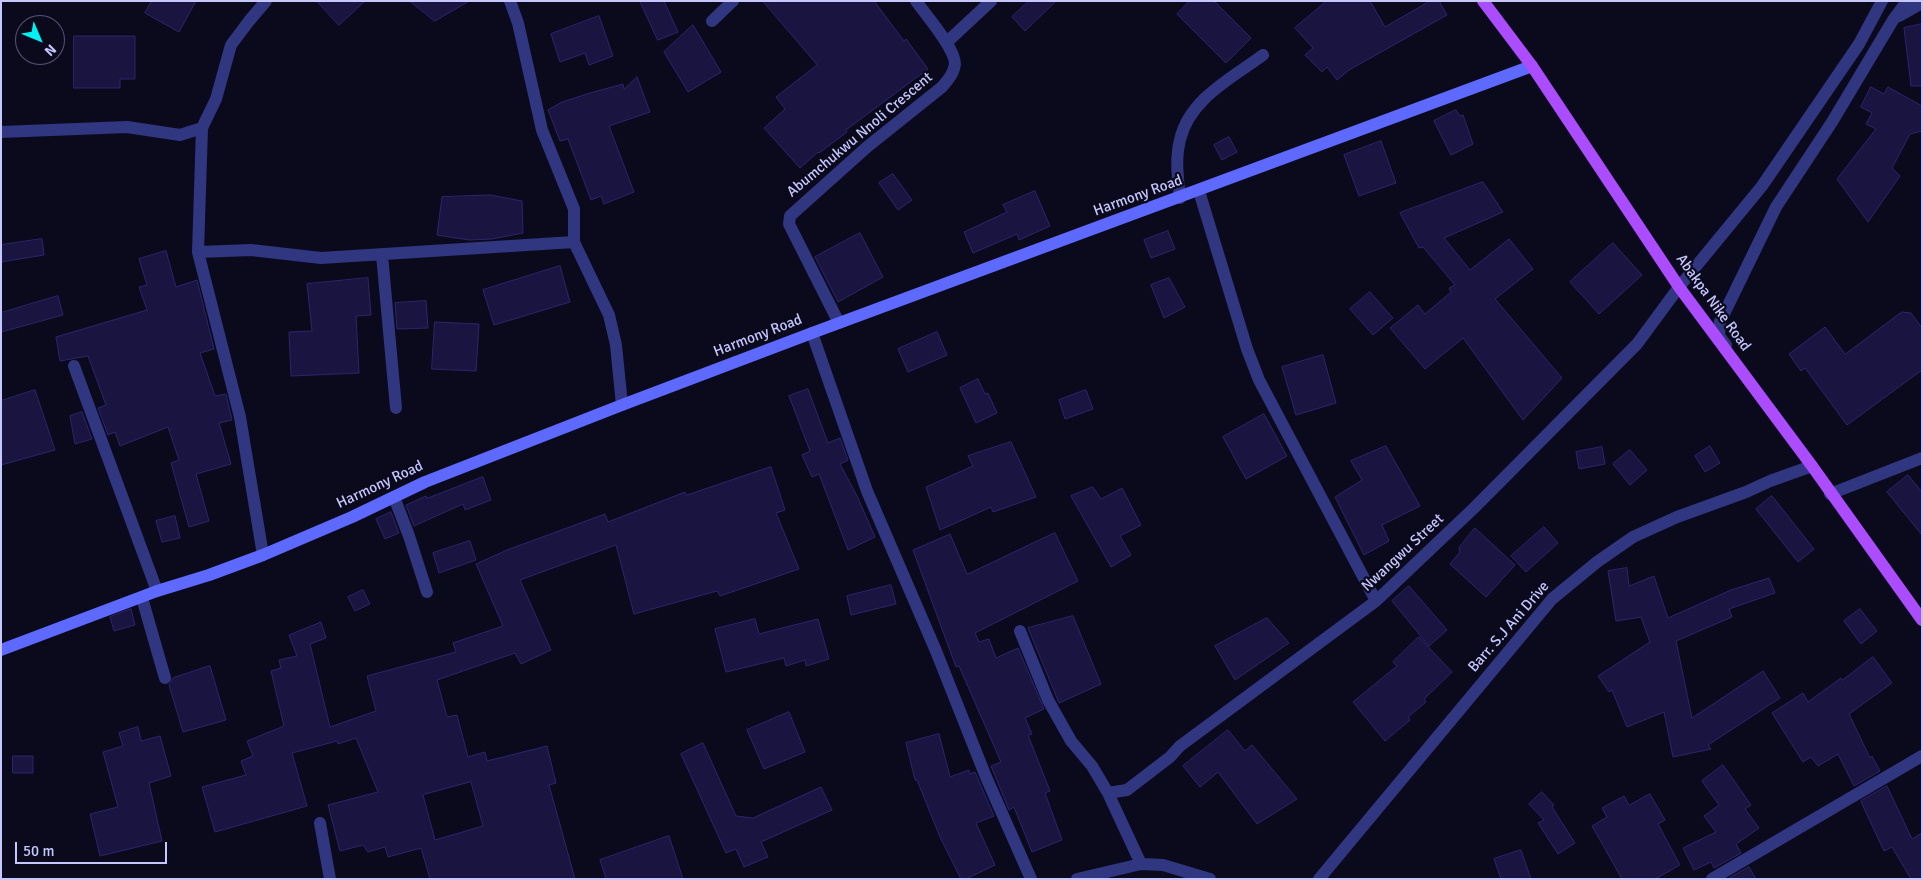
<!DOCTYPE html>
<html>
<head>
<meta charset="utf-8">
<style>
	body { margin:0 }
	#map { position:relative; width:1923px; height:880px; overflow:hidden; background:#0b0a1d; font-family:Signika,sans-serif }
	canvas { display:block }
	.frame { position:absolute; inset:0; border:2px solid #c7c6ff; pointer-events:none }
	.north { position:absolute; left:15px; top:15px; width:50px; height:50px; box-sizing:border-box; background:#0b0a1d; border:1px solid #565577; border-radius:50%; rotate:135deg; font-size:14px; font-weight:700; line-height:20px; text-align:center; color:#c7c6ff }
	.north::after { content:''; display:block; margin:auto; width:18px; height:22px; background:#00f1f1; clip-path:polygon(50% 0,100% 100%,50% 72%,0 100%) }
	.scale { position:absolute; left:15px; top:842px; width:152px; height:22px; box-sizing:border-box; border:2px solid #c7c6ff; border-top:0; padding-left:6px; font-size:15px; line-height:18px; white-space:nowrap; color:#c7c6ff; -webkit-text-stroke:4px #0b0a1d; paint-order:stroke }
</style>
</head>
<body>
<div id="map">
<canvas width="1923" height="880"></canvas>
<div class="frame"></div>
<div class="north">N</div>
<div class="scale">50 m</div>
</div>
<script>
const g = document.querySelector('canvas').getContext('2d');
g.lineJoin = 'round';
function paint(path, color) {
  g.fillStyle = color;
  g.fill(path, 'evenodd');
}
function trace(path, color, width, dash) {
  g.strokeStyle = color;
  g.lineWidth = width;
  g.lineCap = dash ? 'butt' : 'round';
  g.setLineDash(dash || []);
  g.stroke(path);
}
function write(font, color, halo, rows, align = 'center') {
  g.font = font + ' Signika,sans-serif';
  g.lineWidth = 4.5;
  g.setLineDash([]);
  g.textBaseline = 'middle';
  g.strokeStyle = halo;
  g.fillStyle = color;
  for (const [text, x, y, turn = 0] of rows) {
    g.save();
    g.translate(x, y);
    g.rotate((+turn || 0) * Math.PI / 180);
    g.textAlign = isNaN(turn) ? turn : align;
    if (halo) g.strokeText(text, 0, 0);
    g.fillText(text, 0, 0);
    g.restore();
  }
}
const building = new Path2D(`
	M152 1H196L179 32 145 13Z
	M317 1H365L339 25Z
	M410 1H469L435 21Z
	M640 1H664L678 32 658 40Z
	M763 1H874L904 41 906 39 928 69 846 130 847 132 819 153 818 152 800 168 764 128 785 109 776 97 817 65Z
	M1029 1H1056L1025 31 1012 17Z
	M1190 1H1214L1251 38 1226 63 1177 14Z
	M1327 1H1370L1385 27 1430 1H1439L1447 15 1349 70 1337 80 1327 67 1322 72 1305 55 1313 48 1295 28Z
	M599 16 613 56 589 65 585 53 560 62 551 34Z
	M1922 24V86H1911L1904 28Z
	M693 25 721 72 688 92 664 52Z
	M74 36H135V79H120V88H74Z
	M637 77 650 112 609 126 634 192 604 204 601 196 591 200 568 139 560 141 548 110 562 102 590 93 623 84 624 89Z
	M1871 87 1884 94 1888 87 1922 106V131L1910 134 1892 168 1900 176 1868 222 1837 179 1876 129 1866 124 1872 113 1861 107Z
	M1456 110 1460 116 1463 115 1473 144 1451 155 1434 121Z
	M1229 137 1237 152 1222 160 1214 145Z
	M1381 141 1396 183 1359 196 1344 155Z
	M893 174 912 200 898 210 879 183Z
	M1483 182 1503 212 1444 238 1470 270 1509 239 1533 269 1495 299 1562 378 1523 420 1463 338 1425 369 1390 328 1418 305 1425 314 1451 292 1449 288 1455 285 1423 247 1419 248 1400 213Z
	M1035 191 1050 226 1019 240 1017 234 973 253 964 232 1007 212 1003 205Z
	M490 195 522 201 523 233 492 239 469 240 437 235 442 197Z
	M1168 231 1175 249 1151 258 1144 240Z
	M860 233 883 277 838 302 815 257Z
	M42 239 44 255 1 262V245Z
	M1613 243 1642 275 1599 314 1570 282Z
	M166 251 176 287 197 280 214 349 200 353 215 396 226 394 232 420 219 423 231 464 196 474 209 521 189 527 171 463 179 460 168 427 120 446 115 432 108 435 98 408 106 405 88 356 60 361 56 337 147 310 139 287 147 285 139 259Z
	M560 266 570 302 494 325 483 290Z
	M368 278 371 315 356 316 359 373 291 376 289 332 312 331 307 284Z
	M1169 278 1185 307 1164 318 1151 285Z
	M1370 292 1393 318 1373 335 1350 309Z
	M58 296 63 315 1 332V313Z
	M426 301 428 328 397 329 395 303Z
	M1902 312 1911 313 1922 328V370L1847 425 1805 368 1801 371 1789 354 1825 327 1845 354Z
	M435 322 479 324 476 371 432 369Z
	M937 332 947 355 908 372 898 349Z
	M1323 355 1336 403 1296 415 1282 367Z
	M978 379 985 394 988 393 997 413 976 423 960 388Z
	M808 389 828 443 840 438 848 460 840 464 858 498 875 537 848 550 819 474 812 477 802 455 810 451 789 396Z
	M35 390 55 450 1 465V401Z
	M1086 390 1093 409 1065 419 1059 400Z
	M82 412 92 439 75 444 70 416Z
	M1264 414 1287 456 1246 479 1223 437Z
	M1011 442 1036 497 993 512 991 507 940 530 926 487 973 466 968 456Z
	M1386 446 1420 506 1382 525 1389 541 1364 555 1335 497 1362 480 1351 461Z
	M1710 446 1720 463 1705 472 1695 456Z
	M1602 447 1605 464 1579 469 1576 452Z
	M1630 450 1647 470 1630 485 1613 464Z
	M771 467 785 510 776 513 799 569 720 596 717 591 634 614 616 545 520 580 551 650 521 664 515 653 437 680 447 717 457 715 468 757 485 752 487 761 547 746 556 783 549 785 575 879H430L421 848 388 857 385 847 368 852 363 845 340 851 328 805 378 792 356 738 338 744 337 741 292 753 307 806 215 832 202 787 246 775 241 761 253 756 247 741 284 726 271 671 281 668 279 660 297 656 289 635 321 622 326 638 310 644 330 727 376 711 367 676 456 652 453 643 503 626 476 564 507 550 605 514 608 522 685 492 686 495ZM471 782 483 826 435 840 423 795Z
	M1908 475 1922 492V535L1887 492Z
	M483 477 491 500 465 510 463 504 414 526 406 505 426 496 427 498Z
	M1093 487 1101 499 1122 488 1141 525 1120 536 1131 555 1111 567 1071 496Z
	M1772 496 1814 549 1798 562 1756 509Z
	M391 512 399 533 385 539 376 519Z
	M175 516 180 538 162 542 156 521Z
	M1544 527 1558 543 1526 572 1511 556Z
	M1475 528 1515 565 1486 597 1450 564 1460 552 1459 548Z
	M1055 533 1078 581 975 633 979 642 989 639 996 658 1018 648 1044 709 1025 718 1032 734 1028 735 1050 791 1045 793 1062 840 1032 852 1014 807 1009 810 991 766 1001 762 959 666 956 667 913 550 950 534 967 574Z
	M470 541 476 560 439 573 433 553Z
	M1627 568 1629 586 1654 576 1668 618 1731 590 1769 578 1775 593 1729 609 1732 617 1676 641 1692 718 1763 671 1780 698 1708 745 1711 749 1673 757 1664 712 1627 727 1612 690 1609 692 1598 676 1650 642 1641 617 1616 621 1608 571Z
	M891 585 896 604 851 615 847 596Z
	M1409 586 1447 630 1429 646 1392 601Z
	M363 590 370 604 355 611 348 597Z
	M131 609 135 625 114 631 110 617Z
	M1860 609 1877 631 1861 644 1844 621Z
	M1073 616 1101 684 1059 703 1028 628Z
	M1267 618 1289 643 1235 680 1215 646Z
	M755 619 759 634 818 619 829 659 806 666 805 660 786 666 784 658 726 672 715 629Z
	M1419 637 1452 672 1424 699 1426 702 1408 717 1410 720 1385 741 1353 702 1397 666 1393 662Z
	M1873 657 1892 683 1849 714 1870 758 1872 756 1880 771 1854 786 1838 754 1818 766 1811 757 1803 762 1772 713 1803 693 1808 702 1841 678 1842 680Z
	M210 666 226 720 183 732 169 685 173 678Z
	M789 712 805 752 764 769 747 730Z
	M138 727 141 741 160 736 171 776 149 783 162 841 100 856 90 814 118 807 103 752 123 746 119 733Z
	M1228 730 1245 751 1252 745 1297 799 1257 824 1218 772 1200 787 1183 766Z
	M939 734 950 777 969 770 970 774 975 772 994 816 976 823 995 865 966 879H961L940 837 917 780H915L906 743Z
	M703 743 736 816 753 818 821 787 832 810 761 842 768 857 744 867 736 849 726 853 681 754Z
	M13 756H33V773H13Z
	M1723 765 1751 805 1745 809 1759 828 1736 844 1741 853 1714 868 1711 862 1694 870 1683 848 1716 832 1704 816 1719 805 1702 781Z
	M1887 786 1912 839 1922 833V879H1911L1892 847 1884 851 1863 806 1861 801Z
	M1542 792 1554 805 1552 807 1575 843 1558 854 1538 823 1544 820 1529 804Z
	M1650 794 1665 820 1658 824 1680 865 1655 879H1622L1592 826 1607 817 1602 808 1624 796 1629 805Z
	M669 836 683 879H606L600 860Z
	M1521 850 1531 879H1501L1494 859Z
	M1749 867 1756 879H1728Z`);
paint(building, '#191540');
trace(building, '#2c256e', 1);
trace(new Path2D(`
	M266 1 249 21 231 45 216 99 202 128 198 252 251 250 321 258 574 242
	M510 1 518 23 542 130 574 209V242L609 315 616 345 622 405
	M1899 16 1922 3
	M712 21 733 1
	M947 42 991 1
	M1 132 127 127 180 135 202 128
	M1199 191 1247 349 1259 380 1376 601
	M1180 198C1178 179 1175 159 1180 140 1189 99 1232 78 1263 55
	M198 252 240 417 263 555
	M382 255 396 408
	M839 323 789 224 790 216 867 147 942 87C948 80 954 73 955 64 955 48 926 15 916 1
	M812 333 867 491 936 651 986 777 1031 879
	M1726 345 1719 336 1720 322 1776 207 1832 122 1893 20 1907 1
	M74 366 157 591
	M1830 494 1922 458
	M394 497 409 536 427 592
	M142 598 165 678
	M1020 631 1048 700 1071 741 1092 766 1108 793 1141 864
	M1108 793 1127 790 1170 757 1180 746 1376 601 1474 508 1637 344 1679 287 1762 186 1859 44 1882 1
	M320 823 330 879
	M1319 879 1552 599 1597 562 1633 537 1677 517 1746 492 1770 481 1812 466
	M1712 879 1922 756`), '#313680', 12);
trace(new Path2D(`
	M1077 879 1141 864 1163 865 1210 879`), '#313680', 12);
trace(new Path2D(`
	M1 650 157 591 209 575 263 555 352 517 425 482 622 405 812 333 1532 66`), '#5d69ff', 12);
trace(new Path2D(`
	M1483 1 1532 66 1679 287 1812 466 1922 620`), '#ab4dff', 12);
write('15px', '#c7c6ff', '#0b0a1d', [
	["Abumchukwu Nnoli Crescent",860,135,-40],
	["Harmony Road",1138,196,-20],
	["Abakpa Nike Road",1713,303,54],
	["Harmony Road",758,336,-21],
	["Harmony Road",380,485,-25],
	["Nwangwu Street",1403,553,-43],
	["Barr. S.J Ani Drive",1509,627,-49]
]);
</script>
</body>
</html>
